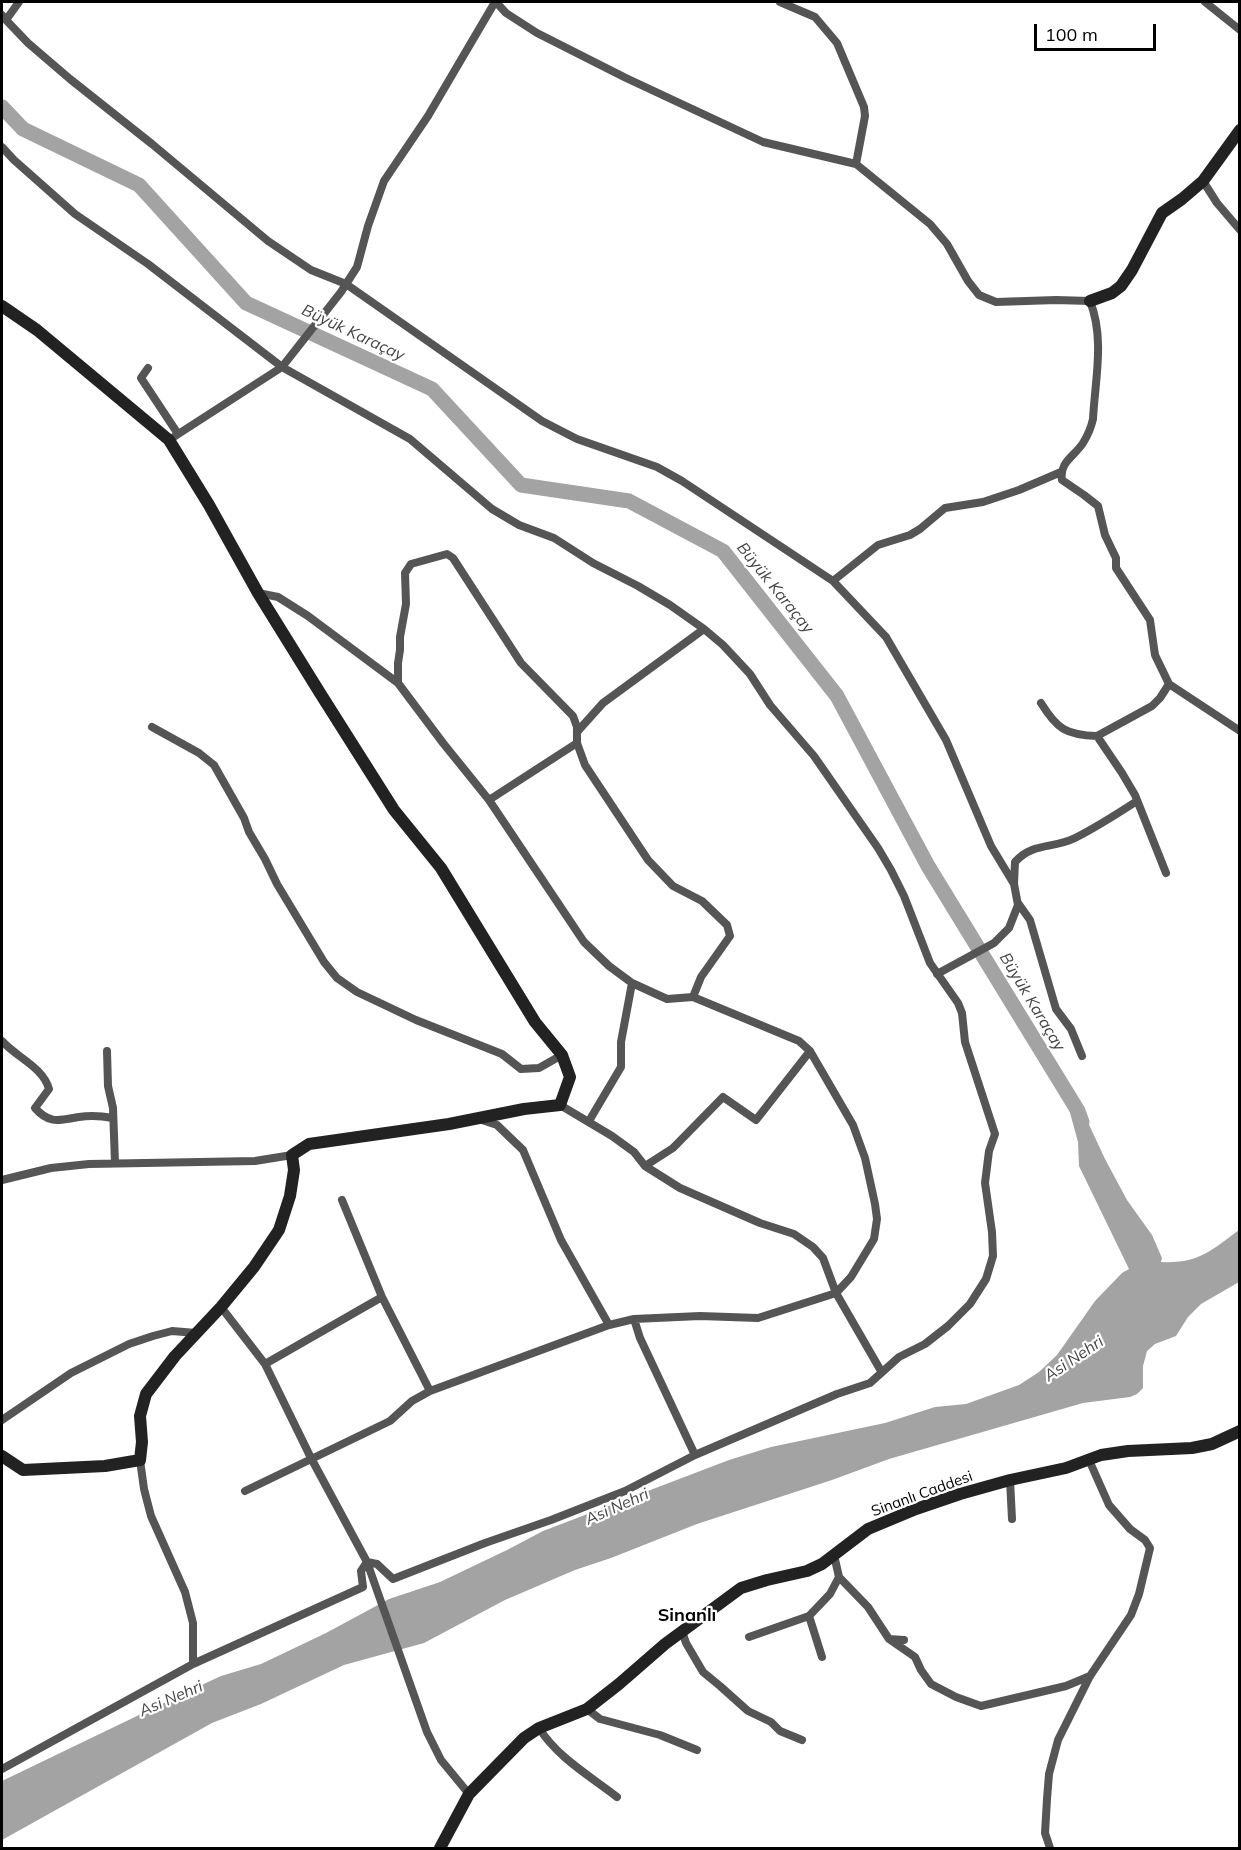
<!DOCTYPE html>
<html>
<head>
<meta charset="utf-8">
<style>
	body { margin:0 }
	#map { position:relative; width:1241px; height:1850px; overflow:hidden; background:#fff; font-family:Mulish,sans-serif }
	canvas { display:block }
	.frame { position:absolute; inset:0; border:3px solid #000; pointer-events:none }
	.scale { position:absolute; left:1034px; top:24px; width:122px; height:27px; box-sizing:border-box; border:3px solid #000; border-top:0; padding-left:8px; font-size:18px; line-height:21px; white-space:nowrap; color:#000; -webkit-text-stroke:4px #fff; paint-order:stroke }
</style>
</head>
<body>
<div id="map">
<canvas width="1241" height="1850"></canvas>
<div class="frame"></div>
<div class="scale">100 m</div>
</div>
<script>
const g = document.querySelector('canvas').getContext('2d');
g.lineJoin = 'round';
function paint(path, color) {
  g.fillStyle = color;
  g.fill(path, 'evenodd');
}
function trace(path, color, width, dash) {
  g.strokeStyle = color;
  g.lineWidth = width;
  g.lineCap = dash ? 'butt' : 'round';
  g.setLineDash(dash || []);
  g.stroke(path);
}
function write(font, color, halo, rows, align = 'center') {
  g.font = font + ' Mulish,sans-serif';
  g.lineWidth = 4.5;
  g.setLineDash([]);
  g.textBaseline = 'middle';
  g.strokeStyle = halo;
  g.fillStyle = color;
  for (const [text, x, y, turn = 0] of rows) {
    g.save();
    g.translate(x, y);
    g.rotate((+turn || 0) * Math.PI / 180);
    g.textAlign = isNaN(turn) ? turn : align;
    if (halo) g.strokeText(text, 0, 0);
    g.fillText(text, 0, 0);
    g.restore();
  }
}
paint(new Path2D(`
	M1078 1101 1105 1159 1127 1200 1152 1235 1162 1258 1161 1262C1197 1264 1211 1251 1239 1230V1282L1201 1304 1188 1317 1176 1336 1155 1344 1147 1351 1143 1366V1388L1137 1394 1130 1397 1083 1403 889 1459 832 1480 697 1524 611 1558 575 1570 505 1600 424 1643 344 1665 261 1704 212 1723 2 1840V1781L195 1688 221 1676 261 1664 326 1633 389 1599 440 1582 507 1550 543 1531 729 1460 771 1447 885 1423 935 1407 966 1404 1019 1385 1039 1372 1057 1355 1095 1301 1122 1273 1129 1269 1079 1166 1078 1142 1069 1109 1073 1103Z`), '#a3a3a3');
trace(new Path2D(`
	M2 107 23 129 139 185 246 303 432 389 521 485 629 501 723 551 837 696 928 866 1078 1111 1082 1122`), '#a3a3a3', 15);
trace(new Path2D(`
	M496 2 506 13 537 33 626 78 763 142 856 164 930 224 947 244 968 281 979 295 996 302 1056 300 1090 301C1105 339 1095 380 1093 419 1091 428 1088 435 1083 443 1075 456 1059 462 1062 480L1084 495 1098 506 1105 535 1116 558V568L1150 620 1155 655 1169 684 1160 698 1152 706 1097 736 1122 773 1135 795 1166 873
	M780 2 815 17 837 43 864 107 865 116 856 164
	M1205 2 1240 30
	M2 15 6 20 19 2
	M6 20 28 43 70 79 152 144 268 241 311 270 346 284 542 421 577 439 657 467 682 481 833 581 886 637 946 740 991 846 1014 884
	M2 147 14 160 75 214 148 264 282 367 410 439 492 509 519 525 554 538 593 563 638 586 670 605 704 629 723 645 750 674 770 705 814 756 878 848 891 870 904 896 930 963 958 1003 962 1013 965 1042 995 1134 989 1151 985 1183 992 1232 993 1256 986 1279 970 1304 948 1326 925 1344 899 1357 870 1383 837 1394 695 1455 625 1491 551 1520 485 1543 393 1579 377 1564 367 1562 361 1571 363 1587 193 1664 2 1769
	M1203 181 1217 203 1240 230
	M148 368 141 378 178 434
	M169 440 282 367 341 292 357 267 368 226 384 181 428 116 495 2
	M833 581 878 545 910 535 920 529 945 508 983 502 1019 490 1061 472
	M398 683V663L400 650V637L406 604 405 573 411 564 447 554 453 558 521 663 573 716 577 727V743L585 765 648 860 673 886 702 901 727 925 730 936 701 977 693 997
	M1169 684 1240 731
	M1041 703C1057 729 1066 735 1097 736
	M152 727 199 753 214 765 244 818 249 832 265 859 277 884 324 962 337 978 357 992 416 1020 502 1054 521 1069 539 1068 562 1055
	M577 732 603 703 704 629
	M489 800 577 743
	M1018 903 1030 920 1056 1009 1071 1029 1082 1056
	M937 974 994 943 1009 928 1018 905 1014 884 1015 862C1033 842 1053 849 1075 838 1097 827 1117 814 1137 801
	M2 1041C16 1057 43 1067 49 1089L35 1108C50 1125 60 1120 79 1117 91 1115 102 1116 113 1118
	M107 1051 108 1086 113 1108 115 1163
	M560 1105 612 1136 634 1152 645 1166 680 1188 760 1223 794 1234 813 1247 823 1258 836 1293 881 1371
	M479 1119 497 1125 523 1150 561 1240 609 1325
	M589 1121 621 1067V1042L632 983
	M645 1166 673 1148 723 1097 756 1120 810 1051
	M2 1180 51 1168 89 1164 255 1161 292 1155
	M342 1200 382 1297 430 1391
	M221 1307 265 1364 311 1458 367 1562 427 1732 441 1760 469 1794
	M634 1319 640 1338 695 1455
	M265 1364 382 1297
	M2 1420 71 1373 129 1344 153 1336 172 1331 196 1333
	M140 1460 144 1489 151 1516 185 1592 193 1623V1664
	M1010 1480 1012 1519
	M245 1491 390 1421 412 1401 430 1391 609 1325 634 1319 700 1316 758 1318 836 1293 851 1277 874 1239 877 1219 875 1204 865 1158 853 1125 810 1051 799 1041 693 997 667 999 632 983 609 966 584 942 489 800 443 743 398 683 308 616 278 597 258 593
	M834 1555 839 1577 868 1607 889 1639 904 1640
	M809 1616 822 1657
	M682 1631 686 1643 703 1672 720 1686 748 1711 771 1722 780 1731 802 1740
	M749 1637 809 1616 830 1594 839 1577
	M889 1639 915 1657 921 1670 931 1684 956 1697 981 1706 1066 1686 1090 1676
	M587 1709 600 1719 660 1735 697 1750
	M539 1728C557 1757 590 1776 617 1797
	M1050 1848 1045 1833 1047 1799 1049 1774 1058 1740 1090 1676 1131 1615 1139 1594 1150 1548 1145 1540 1130 1529 1109 1505 1089 1460`), '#555', 8);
trace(new Path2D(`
	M1090 301 1112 293 1121 286 1132 270 1162 213 1182 199 1203 181 1240 130
	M2 306 37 330 169 440 209 505 258 593 320 693 394 810 441 868 535 1022 562 1055 570 1077 560 1105 524 1109 449 1124 309 1144 292 1155 294 1170 290 1196 279 1230 254 1267 221 1307 175 1356 146 1394 140 1416 142 1442 140 1460 105 1466 23 1470 2 1456
	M440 1848 469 1794 524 1738 539 1728 587 1709 619 1684 665 1644 741 1588 767 1580 807 1571 822 1564 868 1529 916 1509 960 1494 1010 1480 1066 1468 1101 1455 1128 1451 1192 1448 1212 1444 1240 1431`), '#222', 12);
write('15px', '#000', '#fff', [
	["Sinanlı Caddesi",922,1494,-20]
]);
write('italic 16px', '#444', '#fff', [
	["Büyük Karaçay",353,333,25],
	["Büyük Karaçay",775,588,51],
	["Büyük Karaçay",1032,1002,59],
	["Asi Nehri",1074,1359,-34],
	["Asi Nehri",617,1507,-24],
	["Asi Nehri",171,1699,-23]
]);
write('bold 18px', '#000', '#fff', [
	["Sinanlı",687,1616]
]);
</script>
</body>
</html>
